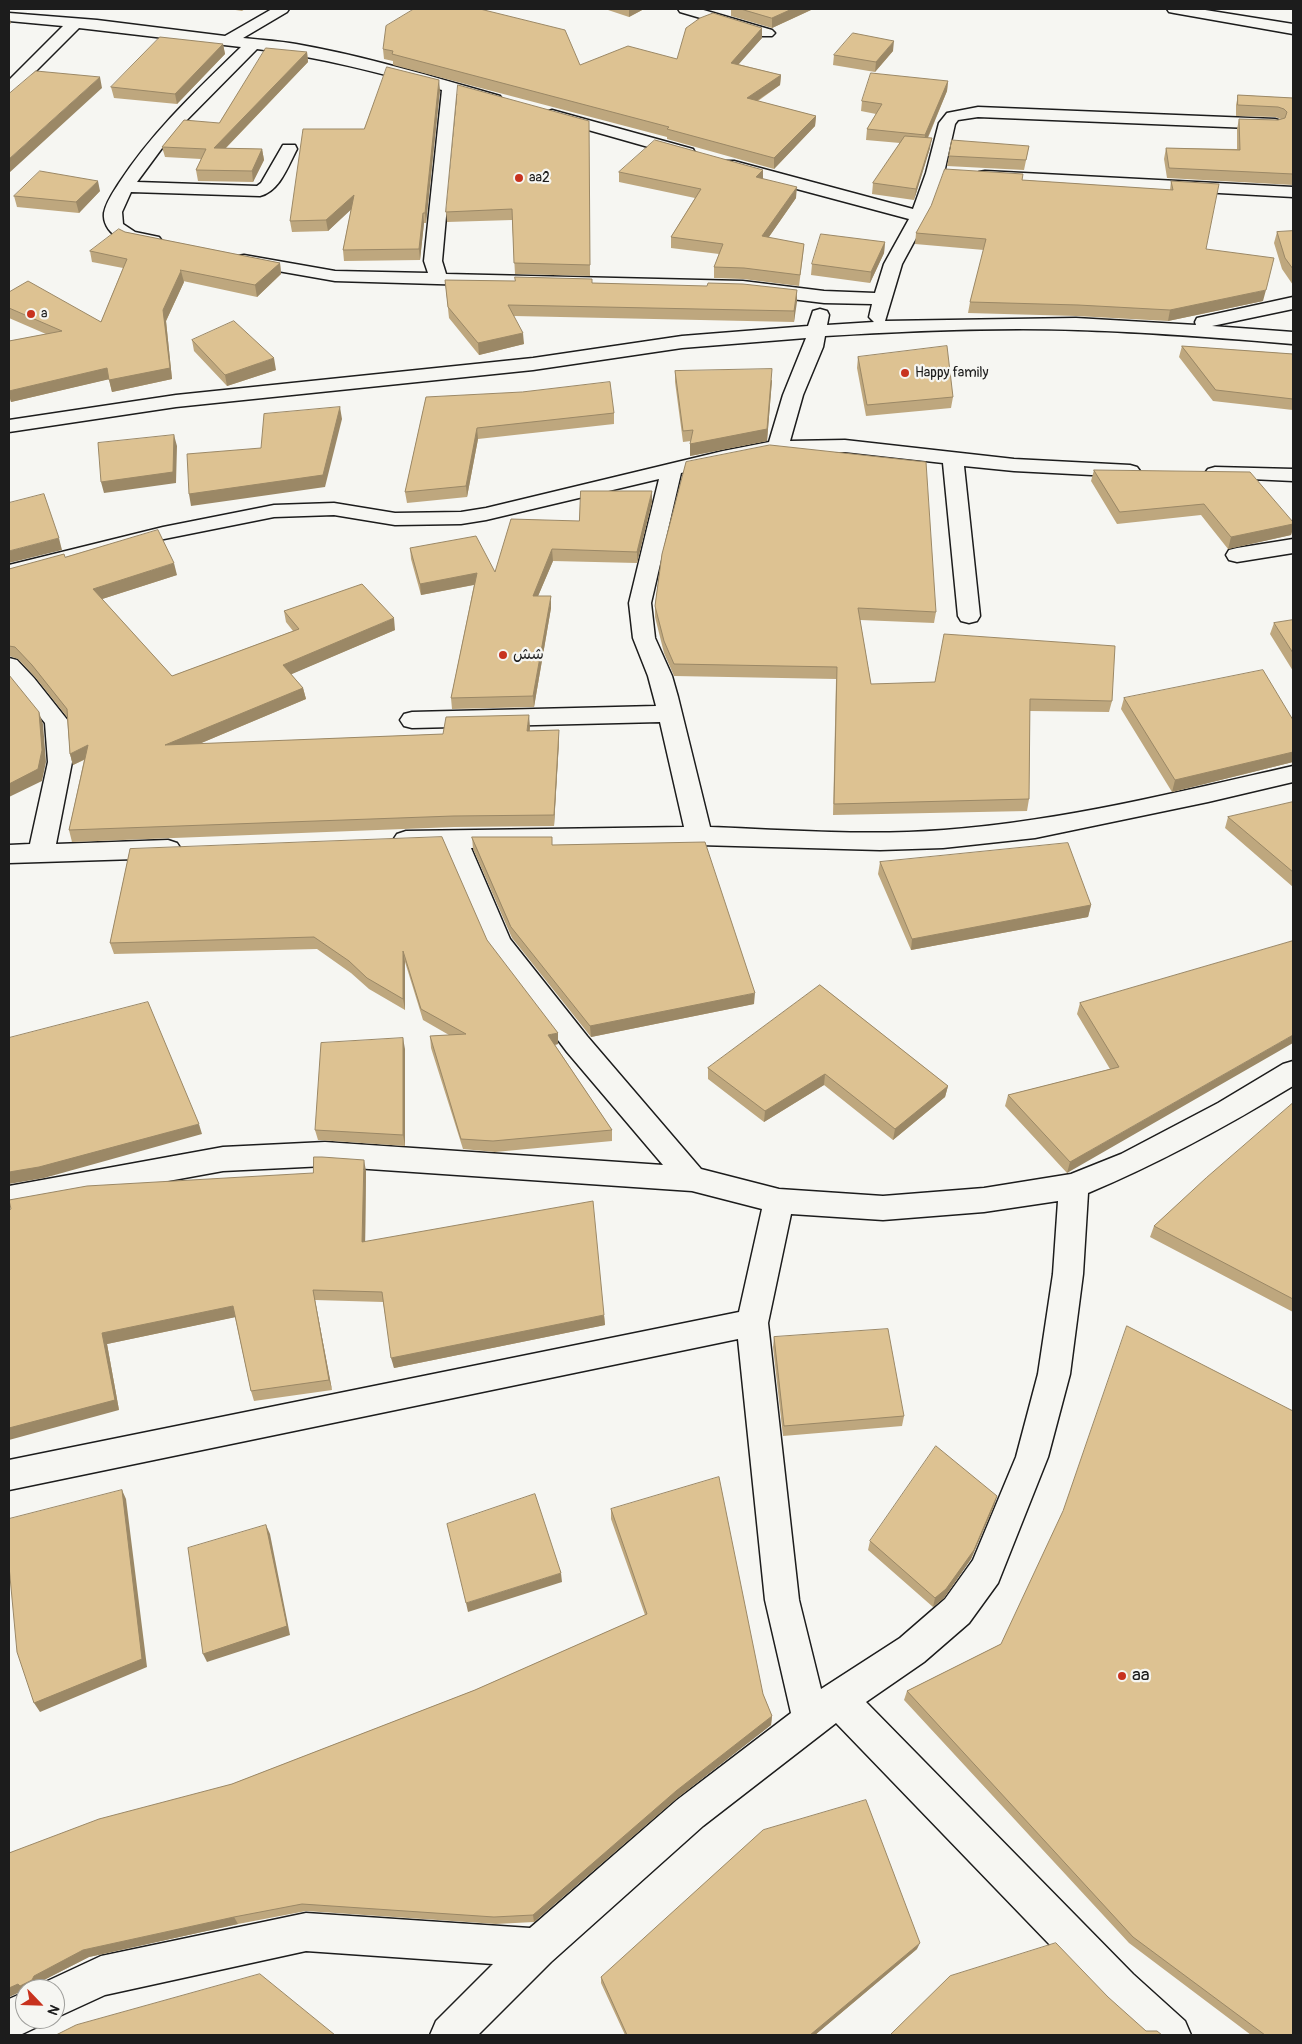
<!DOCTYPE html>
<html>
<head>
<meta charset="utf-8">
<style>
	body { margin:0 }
	#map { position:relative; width:1302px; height:2044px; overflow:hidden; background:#f6f6f2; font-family:Pangolin,sans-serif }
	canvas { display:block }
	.frame { position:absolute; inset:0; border:10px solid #1c1c1c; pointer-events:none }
	.north { position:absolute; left:15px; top:1979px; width:50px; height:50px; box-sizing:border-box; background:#f6f6f2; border:1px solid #9f9f9c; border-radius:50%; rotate:114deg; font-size:14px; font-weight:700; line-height:20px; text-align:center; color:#1c1c1c }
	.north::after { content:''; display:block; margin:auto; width:18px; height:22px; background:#c8321e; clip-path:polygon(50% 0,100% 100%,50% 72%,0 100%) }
</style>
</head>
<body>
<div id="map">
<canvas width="1302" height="2044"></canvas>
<div class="frame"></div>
<div class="north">N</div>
</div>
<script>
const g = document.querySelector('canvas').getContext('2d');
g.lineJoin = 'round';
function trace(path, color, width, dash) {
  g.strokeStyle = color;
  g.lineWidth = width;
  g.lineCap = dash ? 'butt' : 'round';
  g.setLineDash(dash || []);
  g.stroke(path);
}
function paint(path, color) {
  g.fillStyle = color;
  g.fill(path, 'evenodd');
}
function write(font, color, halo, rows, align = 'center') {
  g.font = font + ' Pangolin,"Playpen Sans Arabic",sans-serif';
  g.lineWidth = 4.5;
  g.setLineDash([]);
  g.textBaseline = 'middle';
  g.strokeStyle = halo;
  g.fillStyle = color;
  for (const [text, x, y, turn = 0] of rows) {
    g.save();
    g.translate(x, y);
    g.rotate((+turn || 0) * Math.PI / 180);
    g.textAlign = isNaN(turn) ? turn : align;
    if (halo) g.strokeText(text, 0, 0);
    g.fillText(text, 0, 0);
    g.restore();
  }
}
const minor = new Path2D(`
	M272 9H289L287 12 243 38C261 40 279 41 296 44 365 56 433 77 500 96L502 99 500 102 494 104 457 94 442 261 446 274 743 281 824 291 875 293 884 264 909 219 722 169 720 165 722 161H734L913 209 926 173 939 123 947 113 978 107 1275 119 1281 121 1283 124 1281 127 1275 129 978 117 958 120 955 124 944 173 928 216 902 264 885 321 1076 318 1196 325 1195 322 1197 318 1293 297V309L1212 326 1293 332V344C1221 338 1150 332 1078 330 994 327 909 331 825 336L823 347 803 395 790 441 845 440 1014 459 1130 465 1137 467 1140 471 1137 475 1130 477 1014 471 964 466 980 616 977 621 969 623 961 621 958 616 943 463 845 452 778 453 681 473 651 603 655 638 672 676 678 697 710 827C787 830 866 836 944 830 1062 821 1178 792 1293 766V782L1208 802 1035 838 943 848 880 850 699 845 471 848 510 939 587 1036 701 1169 779 1189 883 1196 984 1188 1071 1174 1121 1154 1218 1103 1283 1064 1293 1061V1086C1227 1126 1160 1163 1088 1193L1083 1274 1070 1374 1048 1457 998 1583 969 1623 924 1662 866 1702 1133 1974 1185 2021 1191 2035H1142L1105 2002 836 1723 703 1826 551 1962 478 2035H430L436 2021 493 1964 306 1951 105 1995 55 2018V1989H39L41 1984 101 1956 306 1913 530 1928 677 1800 791 1713 765 1600 738 1339 9 1490V1460L739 1312 762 1209 692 1191 325 1166 223 1171 9 1210V1186L223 1147 325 1142 663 1165 567 1052 490 950 446 848 406 849 397 846 393 840 397 834 406 831 684 827 660 722 412 728 404 726 400 720 404 714 412 712 656 706 648 676 633 638 629 603 659 479 486 520 461 524 395 525 334 515 274 517 164 539 9 579V565L163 527 274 505 334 503 395 513 461 512 486 508 723 451 769 442 783 395 806 338 682 348 533 370 176 407 9 432V420L176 395 533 358 682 336 808 326 813 311 820 309 827 311 829 315 827 325 874 322 869 317 872 304 824 303 743 293 335 281 238 264 235 260 238 256 244 255 335 271 428 273 424 261 442 90C380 73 320 57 257 49L171 136 137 182 257 186 261 183 283 145H295L297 149C288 166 280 191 260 196L131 192 122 212 123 224 135 232 159 237 162 241 159 245C146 248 127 243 116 236 108 231 103 222 104 213 106 202 114 191 119 183 153 131 197 90 241 47L79 28 15 92 9 94V80L63 26 9 21V13L97 20 225 36ZM1058 1201 1053 1274 1038 1374 1016 1457 973 1560 945 1599 900 1638 821 1689 799 1600 768 1323 791 1214 883 1220 984 1212Z
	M678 9H700L772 30 775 33 772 36H762L680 12Z
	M552 110 693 149 695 153 693 157 687 158 546 118 544 115 546 112Z
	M985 171 1293 187V197L979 180 976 176 979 172Z
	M1215 467 1293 469V481L1208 477 1205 473 1208 469Z
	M1293 539V553L1237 562 1229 560 1226 555 1229 550 1237 548Z
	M9 658 17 660 34 678 69 722 72 762 56 844 168 840 177 843 181 849 177 855 168 858 9 863V845L30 844 48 762 45 723 9 679Z
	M25 1992V2019H42L39 2026 20 2035H9V1999Z`);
const major = new Path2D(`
	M1167 9H1199L1293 24V34L1174 13 1169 12Z`);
trace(minor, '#1c1c1c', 3);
trace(major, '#1c1c1c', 3);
paint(minor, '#f6f6f2');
paint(major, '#f6f6f2');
paint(new Path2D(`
	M229 9H245L242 11Z
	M605 9H644L629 17Z
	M731 9H812L811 10 772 28 731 16Z
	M762 28V38L738 64 781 75 780 85 758 101 816 116 815 126 774 169 667 139V137L393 65V61L384 59 383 49 580 65 677 59Z
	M223 44 225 54 177 104 114 98 111 87Z
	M893 51 875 72 833 65 834 55Z
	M307 52 308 62 226 148 262 149 264 160 253 182 198 181 196 170 201 159 165 157 162 147 219 123Z
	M948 81 947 91 928 138 930 148 914 200 872 194 873 183 900 143 866 140 867 129 876 114 861 111 862 101Z
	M440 90 426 223H424L420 260 344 261 343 250 351 209 328 231 292 232 290 221 364 129Z
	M1238 95 1293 98V185L1167 178 1164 159 1166 148 1237 149V129L1239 119 1278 120 1281 119 1275 117 1236 116V105Z
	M589 121 590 276 515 274 512 220 447 222 446 212Z
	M1029 146 1024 170 947 166 949 156Z
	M619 172 763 179 796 198 768 238 804 244 803 255 799 286 743 279 714 278V267L719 254 671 248V237L695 198 619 182Z
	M1022 180 1170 190 1171 181 1206 249 1263 301 1168 321 1076 316 968 313 970 302 984 250 915 244 916 233Z
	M100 191 79 213 17 207 14 196Z
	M1293 231V285L1282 269 1274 243 1277 232Z
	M125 232 280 263 281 274 257 297 183 281 184 282 166 321 172 379 112 392 109 379 11 402 9 395V341L46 334 9 318V292L101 322 123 268 92 262 90 251Z
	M885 242 884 253 870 283 811 275 812 264Z
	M445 280 592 283 797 290 794 322 514 316 524 344 479 355 449 318Z
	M192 340 276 370 227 386 194 351Z
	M1182 346 1293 354V410L1213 401 1179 357Z
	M858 357 953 397 951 408 866 416 857 368Z
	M675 371 772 380 767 441 690 456 691 441 683 442 675 382Z
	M426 397 614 413V424L478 439 467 497 407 503 405 492Z
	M1094 470 1293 522V528L1291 535 1228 549 1201 515 1117 524 1091 481Z
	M652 502 637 563 553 561 538 596 551 608 534 707 452 709 451 698 474 585 421 595 411 559 410 548 495 572 579 521Z
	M662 554 936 612 934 623 860 620 871 684 1112 701 1109 712 1030 711 1029 799 1027 811 833 815 836 679 674 676 664 653 655 617V606Z
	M65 557 177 575 102 599 172 676 293 631 286 622 284 611 395 630 291 674 303 688 306 699 199 744 443 734 530 727V731L559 741 554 826 454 827 72 842 69 830 84 760 73 765 70 754 67 717 35 677 18 659 9 656V657V569Z
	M1293 620V671L1270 634 1274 623Z
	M1124 698 1293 720V762L1172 792 1121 709Z
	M1293 802V887L1225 828 1228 817Z
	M472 837 553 845 754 1004 591 1037 512 938 473 849Z
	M130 849 487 940 558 1044 555 1045 612 1130V1141L495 1152 463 1149 431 1048 430 1036 449 1035 423 1020 405 962V1010L369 989 351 973 317 949 114 954 110 943Z
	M880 862 1091 905 1088 917 911 950 878 874Z
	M1293 941 1067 1173 1005 1106 1008 1095 1110 1069 1077 1014 1080 1003Z
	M820 985 948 1086 945 1097 893 1140 824 1085 764 1122 708 1079V1068Z
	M405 1049V1146L318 1140 315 1130Z
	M1293 1103V1312L1150 1237 1154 1226Z
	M366 1171 365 1242 604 1315 605 1325 394 1368 383 1302 315 1300 332 1390 254 1401 251 1391 235 1317 107 1344 119 1410 9 1210Z
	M774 1337 904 1416 902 1426 783 1436 773 1347Z
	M994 1506 971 1559 944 1598 933 1607 868 1550 870 1541Z
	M611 1509 763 1694 772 1716 771 1725 676 1799 534 1922 496 1924 306 1911 238 1924 89 1957 40 1982 38 1986 25 1989V1991L24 1990 9 1997V1853L232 1784 475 1690 645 1615 611 1519Z
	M1001 1644 1293 2035H1251L1129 1943 904 1700 907 1691Z
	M917 1949 815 2035H625L601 1983V1977Z`), '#bea77e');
paint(new Path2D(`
	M629 9H644L629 17Z
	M792 9H812L811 10 772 28V18Z
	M9 15 11 23 9 25Z
	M762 28V38L731 73V63Z
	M894 41 893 51 875 72 876 62Z
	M223 44 225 54 177 104 175 94Z
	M307 52 308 62 216 158 214 148Z
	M781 75 780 85 746 108 747 98Z
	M100 77 102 88 9 173V159Z
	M439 80 440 90 426 223 425 213Z
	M948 81 947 91 924 146 925 135Z
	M816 116 815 126 774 169V158Z
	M932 138 930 148 914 200 916 189Z
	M262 149 264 160 253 182 252 171Z
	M763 170V180L756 177Z
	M98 181 100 191 79 213 76 202Z
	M797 187 796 198 762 247V236Z
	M354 195 356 205 328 231 326 220Z
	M423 213 424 223 420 260 419 249Z
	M885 242 884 253 870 283 871 272Z
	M280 263 281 274 257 297 255 285Z
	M181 271 184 282 166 321 172 379 112 392 109 380 163 310Z
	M797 290V302L794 322V311Z
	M1266 290 1263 301 1168 321 1170 310Z
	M523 333 524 344 479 355 478 343Z
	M274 358 276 370 227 386 225 375Z
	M107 368 110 379 11 402 9 395V391Z
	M772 380 767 441 690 456V444Z
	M340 407 342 419 325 487 191 506 189 494Z
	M477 428 478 439 467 497 466 486Z
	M174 435 177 446 176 483 104 493 101 482Z
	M652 491V502L637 563V552Z
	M1293 524V528L1291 535 1228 549 1231 537Z
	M59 538 62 550 9 563V551Z
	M552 549 553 561 533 608V596Z
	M174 563 177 575 96 601 93 589Z
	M477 573 478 584 421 595 420 584Z
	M551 596V608L534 707 533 696Z
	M394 618 395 630 285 677 283 665Z
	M303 688 306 699 168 757 165 745Z
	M39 712 43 724 46 762 42 781 9 797V784Z
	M529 715 530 727 527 743V731Z
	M559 730V741L554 826V815Z
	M88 745 91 756 73 765 70 754Z
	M1293 752V762L1172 792 1175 780Z
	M1091 905 1088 917 911 950 912 939Z
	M403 951 405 962V1010L403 999Z
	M755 993 754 1004 591 1037 590 1026Z
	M558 1033V1044L549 1046 548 1035Z
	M1293 1035V1043L1067 1173 1070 1162Z
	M403 1038 405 1049V1146L403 1135Z
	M825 1074 824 1085 764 1122 765 1111Z
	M948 1086 945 1097 893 1140 895 1129Z
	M199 1124 202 1134 44 1178 9 1184V1172Z
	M364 1160 366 1171 365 1253 362 1242Z
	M313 1290 315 1300 332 1390 329 1380Z
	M233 1306 236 1317 107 1344 119 1410 9 1440V1428L102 1333Z
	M604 1315 605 1325 394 1368 391 1358Z
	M122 1490 126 1499 147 1667 40 1712 34 1703Z
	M997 1496 994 1506 971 1559 944 1598 933 1607 935 1598Z
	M266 1525 270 1534 290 1635 207 1662 203 1654Z
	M561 1573 562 1582 468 1612 466 1603Z
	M772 1716 771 1725 676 1799 534 1922 533 1915 676 1791Z
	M234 1917 238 1924 89 1957 40 1982 38 1986 33 1989H25V1991L20 1986 34 1976 83 1950Z
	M920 1943 917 1949 815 2035H810Z
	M18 1984 24 1990 9 1997V1988Z`), '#9b8866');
const building = new Path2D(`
	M414 9H480L565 30 580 65 628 46 677 59 686 28 700 18 713 13 762 28 731 63 781 75 747 98 816 116 774 158 667 129 669 127 392 54 393 51 383 49 386 26Z
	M741 9H792L772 18Z
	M853 33 894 41 876 62 834 55Z
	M160 37 223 44 175 94 111 87Z
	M266 48 307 52 214 148 262 149 252 171 196 170 206 149 162 147 184 120 219 123Z
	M387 67 439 80 425 213H423L419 249 343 250 354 195 326 220 290 221 303 129H364Z
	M36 71 100 77 9 159V94Z
	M871 73 948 81 925 135 867 129 882 104 862 101Z
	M458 85 589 121 590 265 514 263 512 209 446 212Z
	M1238 95 1293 98V174L1169 168 1166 148 1240 150 1239 119 1278 120 1285 118 1287 112 1284 109 1278 107 1238 105Z
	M905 136 932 138 916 189 873 183Z
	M655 140 763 170 756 177 797 187 762 236 804 244 800 275 744 268 714 267 723 244 671 237 701 189 619 172Z
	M952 140 1029 146 1026 160 949 156Z
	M945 169 1023 174 1022 180 1173 190 1171 181 1219 184 1206 249 1274 258 1266 290 1170 310 1078 305 970 302 986 239 916 233 931 206Z
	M40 171 98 181 76 202 14 196Z
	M119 229 125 232 280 263 255 285 180 270 181 271 163 310 170 368 109 380 107 368 9 391V341L62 331 9 308V292L28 281 101 322 127 259 90 251Z
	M1293 231V269L1285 258 1277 232Z
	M821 234 885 242 871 272 812 264Z
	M515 277 592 279V283L707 286 708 283 743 284 797 290 794 311 508 305 523 333 478 343 448 307 445 280 515 281Z
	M234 321 274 358 225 375 192 340Z
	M947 346 953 397 867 405 858 357Z
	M1182 346 1293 354V399L1216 390Z
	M772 369 767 429 690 444 693 430 683 431 675 371Z
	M610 382 614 413 477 428 466 486 405 492 426 397 522 392Z
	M340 407 323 475 189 494 187 454 261 448 264 414Z
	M174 435 173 472 101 482 98 443Z
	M770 445 926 462 936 612 858 608 871 684 935 682 944 634 1115 646 1112 701 1030 699 1029 799 834 804 837 667 674 664 664 641 655 606 662 554 686 462Z
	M1094 470 1250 472 1293 522V524L1231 537 1204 504 1120 512Z
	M581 491H652L637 552 552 549 533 596H551L533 696 451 698 477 573 420 584 410 548 476 536 495 572 511 519 579 521Z
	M44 494 59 538 9 551V503Z
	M158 530 174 563 93 589 172 676 299 629 284 611 362 584 394 618 283 665 303 688 165 745 443 734 446 717 529 715 527 731 559 730 554 815 453 816 69 830 88 745 70 754 67 709 32 665 15 647 9 646V569L64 554 65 557Z
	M1293 620V653L1274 623Z
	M1263 670 1293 720V752L1175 780 1124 698Z
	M9 675 39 712 42 750 38 769 9 784Z
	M1293 802V872L1228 817Z
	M442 837 487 940 558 1033 548 1035 612 1130 493 1141 461 1139 430 1036 466 1034 421 1009 403 951V999L367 978 349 961 314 937 110 943 130 849Z
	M472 837H552V845L705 842 755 993 590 1026 511 927Z
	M1068 843 1091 905 912 939 880 862Z
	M1293 941V1035L1070 1162 1008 1095 1119 1067 1080 1003Z
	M820 985 948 1086 895 1129 825 1074 765 1111 708 1068Z
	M148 1002 199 1124 39 1167 9 1172V1038Z
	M403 1038V1135L315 1130 321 1043Z
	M1293 1103V1299L1154 1226 1206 1178Z
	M314 1157H322L364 1160 362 1242 593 1201 604 1315 391 1358 382 1292 313 1290 329 1380 251 1391 233 1306 102 1333 115 1400 9 1428V1210L11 1209 9 1200 87 1186 313 1173Z
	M1127 1326 1293 1411V2035H1265L1133 1937 907 1691 1001 1644 1063 1511Z
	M888 1329 904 1416 784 1426 774 1337Z
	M936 1446 997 1496 974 1550 946 1589 935 1598 870 1541Z
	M719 1477 763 1694 772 1716 676 1791 533 1915 494 1917 302 1904 234 1917 83 1950 34 1976 32 1980 20 1986 18 1984 9 1988V1853L99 1819 232 1784 475 1690 647 1614 611 1509Z
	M122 1490 142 1659 34 1703 17 1652 9 1566V1519Z
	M535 1494 561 1573 466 1603 447 1524Z
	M266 1525 287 1626 203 1654 188 1548Z
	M866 1800 920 1943 810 2035H627L601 1977 763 1830Z
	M1056 1943 1108 1997 1146 2031H1157L1162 2035H890L950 1976Z
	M260 1974 335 2035H56L76 2025Z`);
paint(building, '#ddc292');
trace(building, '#9b8866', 1);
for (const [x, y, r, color] of [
	[519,178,5,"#c8321e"],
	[31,314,5,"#c8321e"],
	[905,373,5,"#c8321e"],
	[503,655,5,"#c8321e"],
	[1122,1676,5,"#c8321e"]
]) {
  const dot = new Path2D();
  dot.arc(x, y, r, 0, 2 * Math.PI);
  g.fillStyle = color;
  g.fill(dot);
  trace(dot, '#f6f6f2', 2);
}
write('14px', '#1c1c1c', '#f6f6f2', [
	["aa2",529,178],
	["a",41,314],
	["Happy family",915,373]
], 'left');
write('16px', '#1c1c1c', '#f6f6f2', [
	["شش",513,655]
], 'left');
write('19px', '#1c1c1c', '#f6f6f2', [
	["aa",1132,1676]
], 'left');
</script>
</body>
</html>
